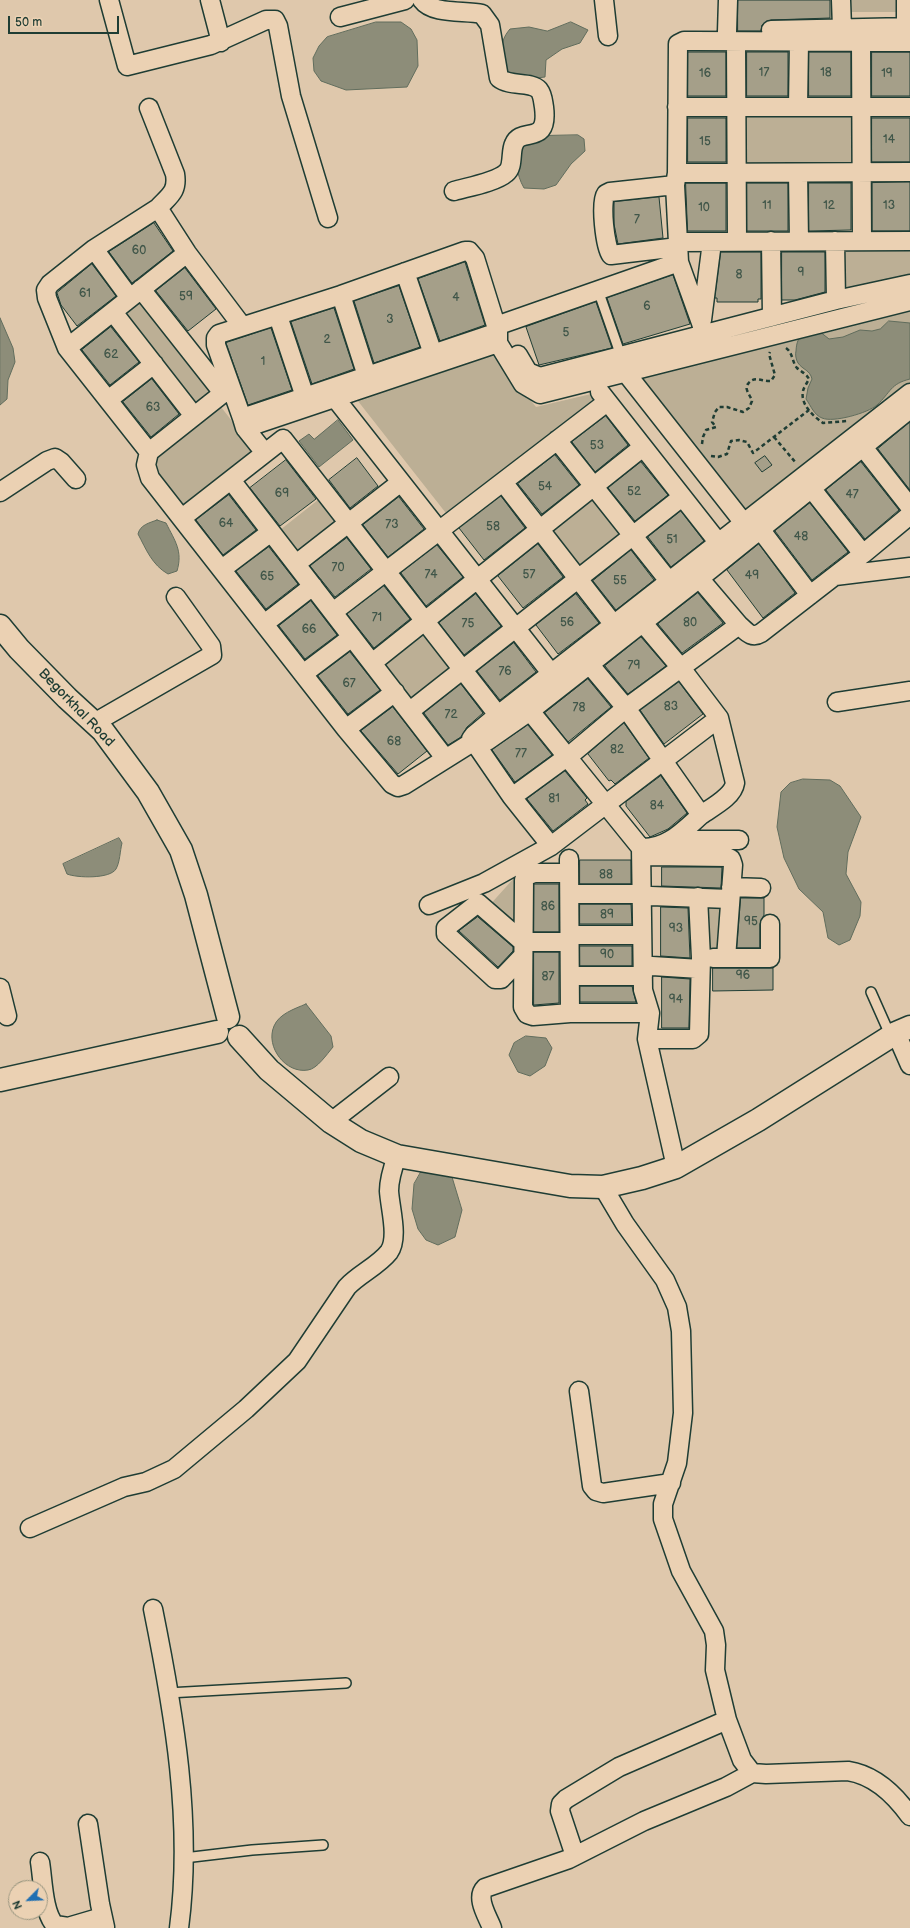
<!DOCTYPE html>
<html>
<head>
<meta charset="utf-8">
<style>
	body { margin:0 }
	#map { position:relative; width:910px; height:1928px; overflow:hidden; background:#dfc8ac; font-family:"Balsamiq Sans",sans-serif }
	canvas { display:block }
	.north { position:absolute; left:8px; top:1880px; width:40px; height:40px; box-sizing:border-box; background:#ebd1b3; border:1px solid #999680; border-radius:50%; rotate:246deg; font-size:11px; font-weight:700; line-height:16px; text-align:center; color:#1f3d34 }
	.north::after { content:''; display:block; margin:auto; width:14px; height:18px; background:#1f6fb2; clip-path:polygon(50% 0,100% 100%,50% 72%,0 100%) }
	.scale { position:absolute; left:8px; top:16px; width:111px; height:18px; box-sizing:border-box; border:2px solid #1f3d34; border-top:0; padding-left:5px; font-size:12px; line-height:14px; white-space:nowrap; color:#1f3d34; -webkit-text-stroke:3px #ebd1b3; paint-order:stroke }
</style>
</head>
<body>
<div id="map">
<canvas width="910" height="1928"></canvas>
<div class="north">N</div>
<div class="scale">50 m</div>
</div>
<script>
const g = document.querySelector('canvas').getContext('2d');
g.lineJoin = 'round';
function paint(path, color) {
  g.fillStyle = color;
  g.fill(path, 'evenodd');
}
function trace(path, color, width, dash) {
  g.strokeStyle = color;
  g.lineWidth = width;
  g.lineCap = dash ? 'butt' : 'round';
  g.setLineDash(dash || []);
  g.stroke(path);
}
function write(font, color, halo, rows, align = 'center') {
  g.font = font + ' "Balsamiq Sans",sans-serif';
  g.lineWidth = 4;
  g.setLineDash([]);
  g.textBaseline = 'middle';
  g.strokeStyle = halo;
  g.fillStyle = color;
  for (const [text, x, y, turn = 0] of rows) {
    g.save();
    g.translate(x, y);
    g.rotate((+turn || 0) * Math.PI / 180);
    g.textAlign = isNaN(turn) ? turn : align;
    if (halo) g.strokeText(text, 0, 0);
    g.fillText(text, 0, 0);
    g.restore();
  }
}
paint(new Path2D(`
	M841 0H903V12H842Z
	M858 109V170H740V110Z
	M910 243V278L840 296V244Z
	M141 293 219 393 195 412 117 312Z
	M910 306V387L745 515 635 375Z
	M493 352 536 407 591 394 596 401 449 517 354 396Z
	M221 407 257 453 184 510 149 464Z
	M593 491 627 535 579 573 545 530Z
	M323 496 344 523 296 561 275 534Z
	M425 625 459 669 411 707 376 663Z
	M515 877 517 936 487 908Z
	M697 895 724 896V956L696 955Z`), '#bcaf95');
const water = new Path2D(`
	M376 22H401L411 29 417 40 418 66 407 87 346 90 321 81 314 71 313 58 319 46 327 37Z
	M571 22 588 30 580 43 562 49 546 60 545 77 528 79 503 71C502 54 498 43 510 29L529 27 547 31Z
	M578 135 584 139 585 151 571 164 556 185 544 189 524 188C516 174 516 162 517 146L532 136Z
	M0 318 13 348 15 362 8 380 7 399 0 405Z
	M889 321 910 323V379C890 384 891 392 877 405 868 413 833 423 822 418 814 415 811 406 806 399L808 388 812 379C810 370 803 370 798 363 796 360 795 354 796 351 797 333 804 335 819 331L829 339 843 337 860 330 872 331 880 329Z
	M338 420 353 440 319 467 299 441 309 434 314 439Z
	M157 520 166 523C175 541 183 551 177 571L168 574C152 565 146 549 138 534 140 525 149 523 157 520Z
	M803 779 830 780 840 786 861 817 848 852 846 874 861 902 860 916 850 940 839 945 828 938 823 912 799 889 784 858 777 827 781 792 790 783Z
	M119 838 122 843C120 851 120 862 116 869 110 879 77 878 67 874L63 864Z
	M306 1004 331 1036 333 1047C327 1054 317 1069 308 1070 286 1074 265 1047 274 1026 279 1014 294 1009 306 1004Z
	M526 1036 546 1038 552 1048 545 1066 530 1076 518 1072 509 1055 514 1043Z
	M421 1172H440L452 1177 462 1210 455 1237 438 1245 426 1240 418 1229 412 1209 414 1184Z`);
paint(water, '#8d8d79');
trace(water, '#616d5d', 1);
const building = new Path2D(`
	M738 0H830V18L771 20 762 25 761 31H738Z
	M688 52H726V96H688Z
	M747 52H788V96H747Z
	M809 52H851V96H809Z
	M872 52H910V96H872Z
	M688 118H726V162H688Z
	M872 118H910V162H872Z
	M910 182V231H872V183Z
	M686 183H726V231H688Z
	M747 183H788V231H747Z
	M809 183H851V230L809 231Z
	M659 197 663 238 618 244 614 224V202Z
	M154 223 173 251 132 283 109 252Z
	M721 252H761V299H758V302H717V298H715Z
	M782 252H825V292L795 300H782Z
	M465 262 485 325 440 341 418 279Z
	M92 264 116 296 77 326 61 305 57 293Z
	M185 268 216 309 188 331 156 291Z
	M673 275 690 324 623 344 607 298Z
	M399 286 420 347 374 363 354 301Z
	M596 302 612 348 539 365 526 327Z
	M334 308 354 369 312 384 291 322Z
	M111 327 139 362 110 385 82 350Z
	M271 328 292 390 248 405 226 343Z
	M152 379 179 414 151 437 123 402Z
	M606 416 628 445 595 472 572 442Z
	M910 422V490L878 449Z
	M555 455 579 485 542 514 518 484Z
	M765 456 772 465 762 472 755 463Z
	M357 458 378 486 350 508 329 480Z
	M286 460 316 499 280 526 250 488Z
	M641 462 668 495 635 521 608 488Z
	M861 462 899 510 865 539 826 490Z
	M229 495 256 530 223 555 196 520Z
	M501 496 525 528 484 560 459 528Z
	M399 497 424 529 388 557 363 525Z
	M810 503 848 552 812 580 775 531Z
	M681 511 704 541 671 567 648 537Z
	M347 538 371 569 335 597 310 566Z
	M538 544 563 577 523 608 498 576Z
	M759 544 795 593 763 618 727 570Z
	M437 545 463 577 426 606 401 573Z
	M269 547 298 584 266 609 236 571Z
	M631 550 654 580 616 610 593 581Z
	M384 586 410 619 374 648 347 614Z
	M698 593 723 623 682 653 658 624Z
	M476 594 501 626 464 655 439 623Z
	M576 594 599 623 558 654 536 625Z
	M311 601 337 635 305 659 279 626Z
	M641 637 666 666 628 694 605 666Z
	M514 643 536 672 500 700 477 671Z
	M350 652 380 690 348 714 318 676Z
	M588 679 611 707 568 742 545 713Z
	M679 682 703 714 664 744 640 710Z
	M461 684 483 713 467 727 461 737 448 745 424 713Z
	M393 707 427 751 398 774 361 731Z
	M624 723 649 758 615 784 611 780 609 781 588 754Z
	M528 725 552 755 515 782 492 750Z
	M565 771 587 798 585 800 588 804 553 831 527 799Z
	M661 776 687 813 668 829 650 837 626 806V802Z
	M580 860H631V884H580Z
	M662 867H722L721 888 662 886Z
	M534 884H559V932H534Z
	M741 898H764V915L760 924V948H737Z
	M580 904H631L632 924H580Z
	M661 907 688 908 690 958 661 956Z
	M478 917 513 947V951L498 967 459 931Z
	M580 946H632V966H580Z
	M534 952H559V1003L534 1005Z
	M713 968H773V990L713 991Z
	M662 977 690 979 689 1028H662Z
	M580 986H632L636 1002H580Z`);
paint(building, '#a59f89');
trace(building, '#1f3d34', 1);
const lane = new Path2D(`
	M598 290 621 356
	M871 992 891 1037
	M168 1693 346 1683
	M184 1858 252 1850 323 1845`);
const street = new Path2D(`
	M109 0 127 66 211 45 266 20H275L278 26 291 96 328 218
	M210 0 221 42
	M422 0C433 15 465 10 482 14L490 25 499 78C510 87 531 81 539 90 543 95 543 102 544 107 549 147 521 126 514 144 510 152 514 167 506 173 496 182 468 187 454 191
	M604 0 608 36
	M841 0 842 28
	M340 17 405 0
	M906 27V0
	M771 30 910 27
	M727 32 728 0
	M736 42 737 241
	M861 42 862 241
	M677 107H910
	M798 107 799 42
	M149 108 175 174C178 192 169 196 158 208
	M677 173 910 172
	M798 173 799 241
	M675 185 610 192 606 194C600 202 605 247 611 255L678 247
	M771 241 772 317
	M835 241 836 300
	M678 242 910 241
	M94 249 130 298
	M679 262 675 185 677 173 678 44 684 41H694L910 42
	M405 272 433 354
	M141 289 223 393
	M341 295 367 376
	M113 312 194 416
	M278 316 305 397
	M702 320 712 242
	M496 326 679 262 701 323 707 345
	M498 332 242 418 245 428 498 343
	M67 348 187 253
	M518 355 528 372 540 377 836 300 910 284
	M626 373 751 532
	M231 387 149 452 67 348 47 298 46 290 50 284 94 249 158 208 187 253 242 326
	M328 389 558 682
	M600 392 725 551
	M910 393 498 715 474 735 471 739V743L477 746 487 741 530 711 710 570 910 409
	M108 400 154 364
	M242 418 216 345V338L219 334 341 295 465 251H469L475 258 498 332V343L523 384 540 394 910 301
	M245 428 265 453
	M557 440 676 590
	M863 447 910 507
	M149 452 146 465 150 478 346 729 392 784 398 787 404 785 471 743
	M231 480 445 758
	M503 482 621 634
	M811 488 863 554
	M0 492 47 461 55 458 61 462 76 479
	M182 518 283 439 498 715
	M760 529 810 595
	M296 564 401 482
	M222 569 271 532
	M835 576 910 567
	M333 612 607 402
	M643 623 681 668 719 718 735 783C733 797 712 807 701 815
	M264 624 313 586
	M739 625C746 631 751 639 761 633L863 554 910 515
	M372 663 643 447
	M590 665 626 708 701 815C683 831 667 849 641 848
	M303 674 352 637
	M524 700 530 711 641 848 643 990 650 1013 647 1039 676 1167
	M837 702 910 691
	M410 711 682 497
	M94 723 212 655 211 646 176 597
	M346 729 395 692
	M477 746 512 797 575 751 626 708 739 625 699 578
	M512 797 551 846
	M674 840H739
	M650 856 727 857 731 859 733 865 726 958
	M569 859 570 1013
	M569 873H534L526 876 524 880 523 1007 527 1014 533 1016 570 1013H650
	M731 887 761 888
	M570 894H642
	M651 896 729 899
	M429 905 484 883 551 846 719 718
	M570 935H642
	M523 956 501 979H495L446 934V928L478 903 523 942H570
	M713 958H770V924
	M652 966 700 969
	M570 976H643
	M0 988 7 1016
	M896 1033 910 1065
	M647 1039H693L699 1034 701 958 698 897
	M331 1122 389 1077
	M603 1187 625 1224 665 1280 677 1307 681 1331 683 1413 677 1463 663 1504V1519L681 1571 714 1631 716 1645 715 1670 727 1720 742 1760 752 1773 766 1774 848 1771C874 1775 895 1795 910 1816
	M579 1391 592 1486 596 1491 603 1493 671 1483
	M30 1528 124 1487 146 1482 174 1469 246 1409 297 1361 347 1287C359 1274 378 1266 389 1252 399 1238 390 1208 389 1191 389 1179 393 1167 397 1156
	M153 1609C174 1713 193 1822 179 1928
	M88 1824 100 1904 105 1927
	M575 1856 560 1811 561 1804 566 1799 619 1767 727 1720
	M40 1862C43 1880 43 1912 55 1925L68 1927 102 1917
	M492 1928C488 1917 475 1898 485 1888L569 1859 644 1821 726 1787 752 1773`);
const secondary = new Path2D(`
	M0 626 19 649 67 698 103 731 148 792 181 850 196 895 228 1017
	M239 1037 269 1070 331 1122 361 1141 397 1156 570 1186 603 1187 642 1178 676 1167 758 1120 896 1033 910 1027
	M0 1080 217 1032`);
trace(lane, '#1f3d34', 12);
trace(street, '#1f3d34', 21);
trace(secondary, '#1f3d34', 25);
trace(new Path2D(`
	M786 348C793 353 792 362 797 368 801 372 806 373 809 379 807 383 804 387 803 391 800 404 813 416 823 423L847 421
	M774 437 796 463
	M702 444 703 437 706 430 716 427 712 422 715 412 719 407H727L743 412 749 408 752 401C751 397 748 394 747 390 746 388 747 385 748 384 754 375 763 382 771 381L775 375 769 354 770 352
	M711 456 718 457 727 454 731 441 739 440 747 442 753 453 809 410`), '#1f3d34', 2.5, [4, 3]);
trace(lane, '#ebd1b3', 9);
trace(street, '#ebd1b3', 18);
trace(secondary, '#ebd1b3', 22);
write('12px', '#405649', null, [
	["17",764,73],
	["18",826,73],
	["16",705,74],
	["19",887,74],
	["14",889,140],
	["15",705,142],
	["11",767,206],
	["12",829,206],
	["13",889,206],
	["10",704,208],
	["7",637,220],
	["60",139,251],
	["9",801,273],
	["8",739,275],
	["61",85,294],
	["59",186,297],
	["4",456,298],
	["6",647,307],
	["3",390,320],
	["5",566,333],
	["2",327,340],
	["62",111,355],
	["1",263,362],
	["63",153,408],
	["53",597,446],
	["54",545,487],
	["52",634,492],
	["69",282,494],
	["47",852,495],
	["64",226,524],
	["73",392,525],
	["58",493,527],
	["48",801,537],
	["51",672,540],
	["70",338,568],
	["74",431,575],
	["57",529,575],
	["49",752,576],
	["65",267,577],
	["55",620,581],
	["71",377,618],
	["56",567,623],
	["80",690,623],
	["75",468,624],
	["66",309,630],
	["79",634,666],
	["76",505,672],
	["67",349,684],
	["83",671,707],
	["78",579,708],
	["72",451,715],
	["68",394,742],
	["82",617,750],
	["77",521,754],
	["81",554,799],
	["84",657,806],
	["88",606,875],
	["86",548,907],
	["89",607,915],
	["95",751,922],
	["93",676,929],
	["90",607,955],
	["96",743,976],
	["87",548,977],
	["94",676,1000]
]);
write('14px', '#1f3d34', '#ebd1b3', [
	["Begorkhal Road",76,708,46]
]);
</script>
</body>
</html>
